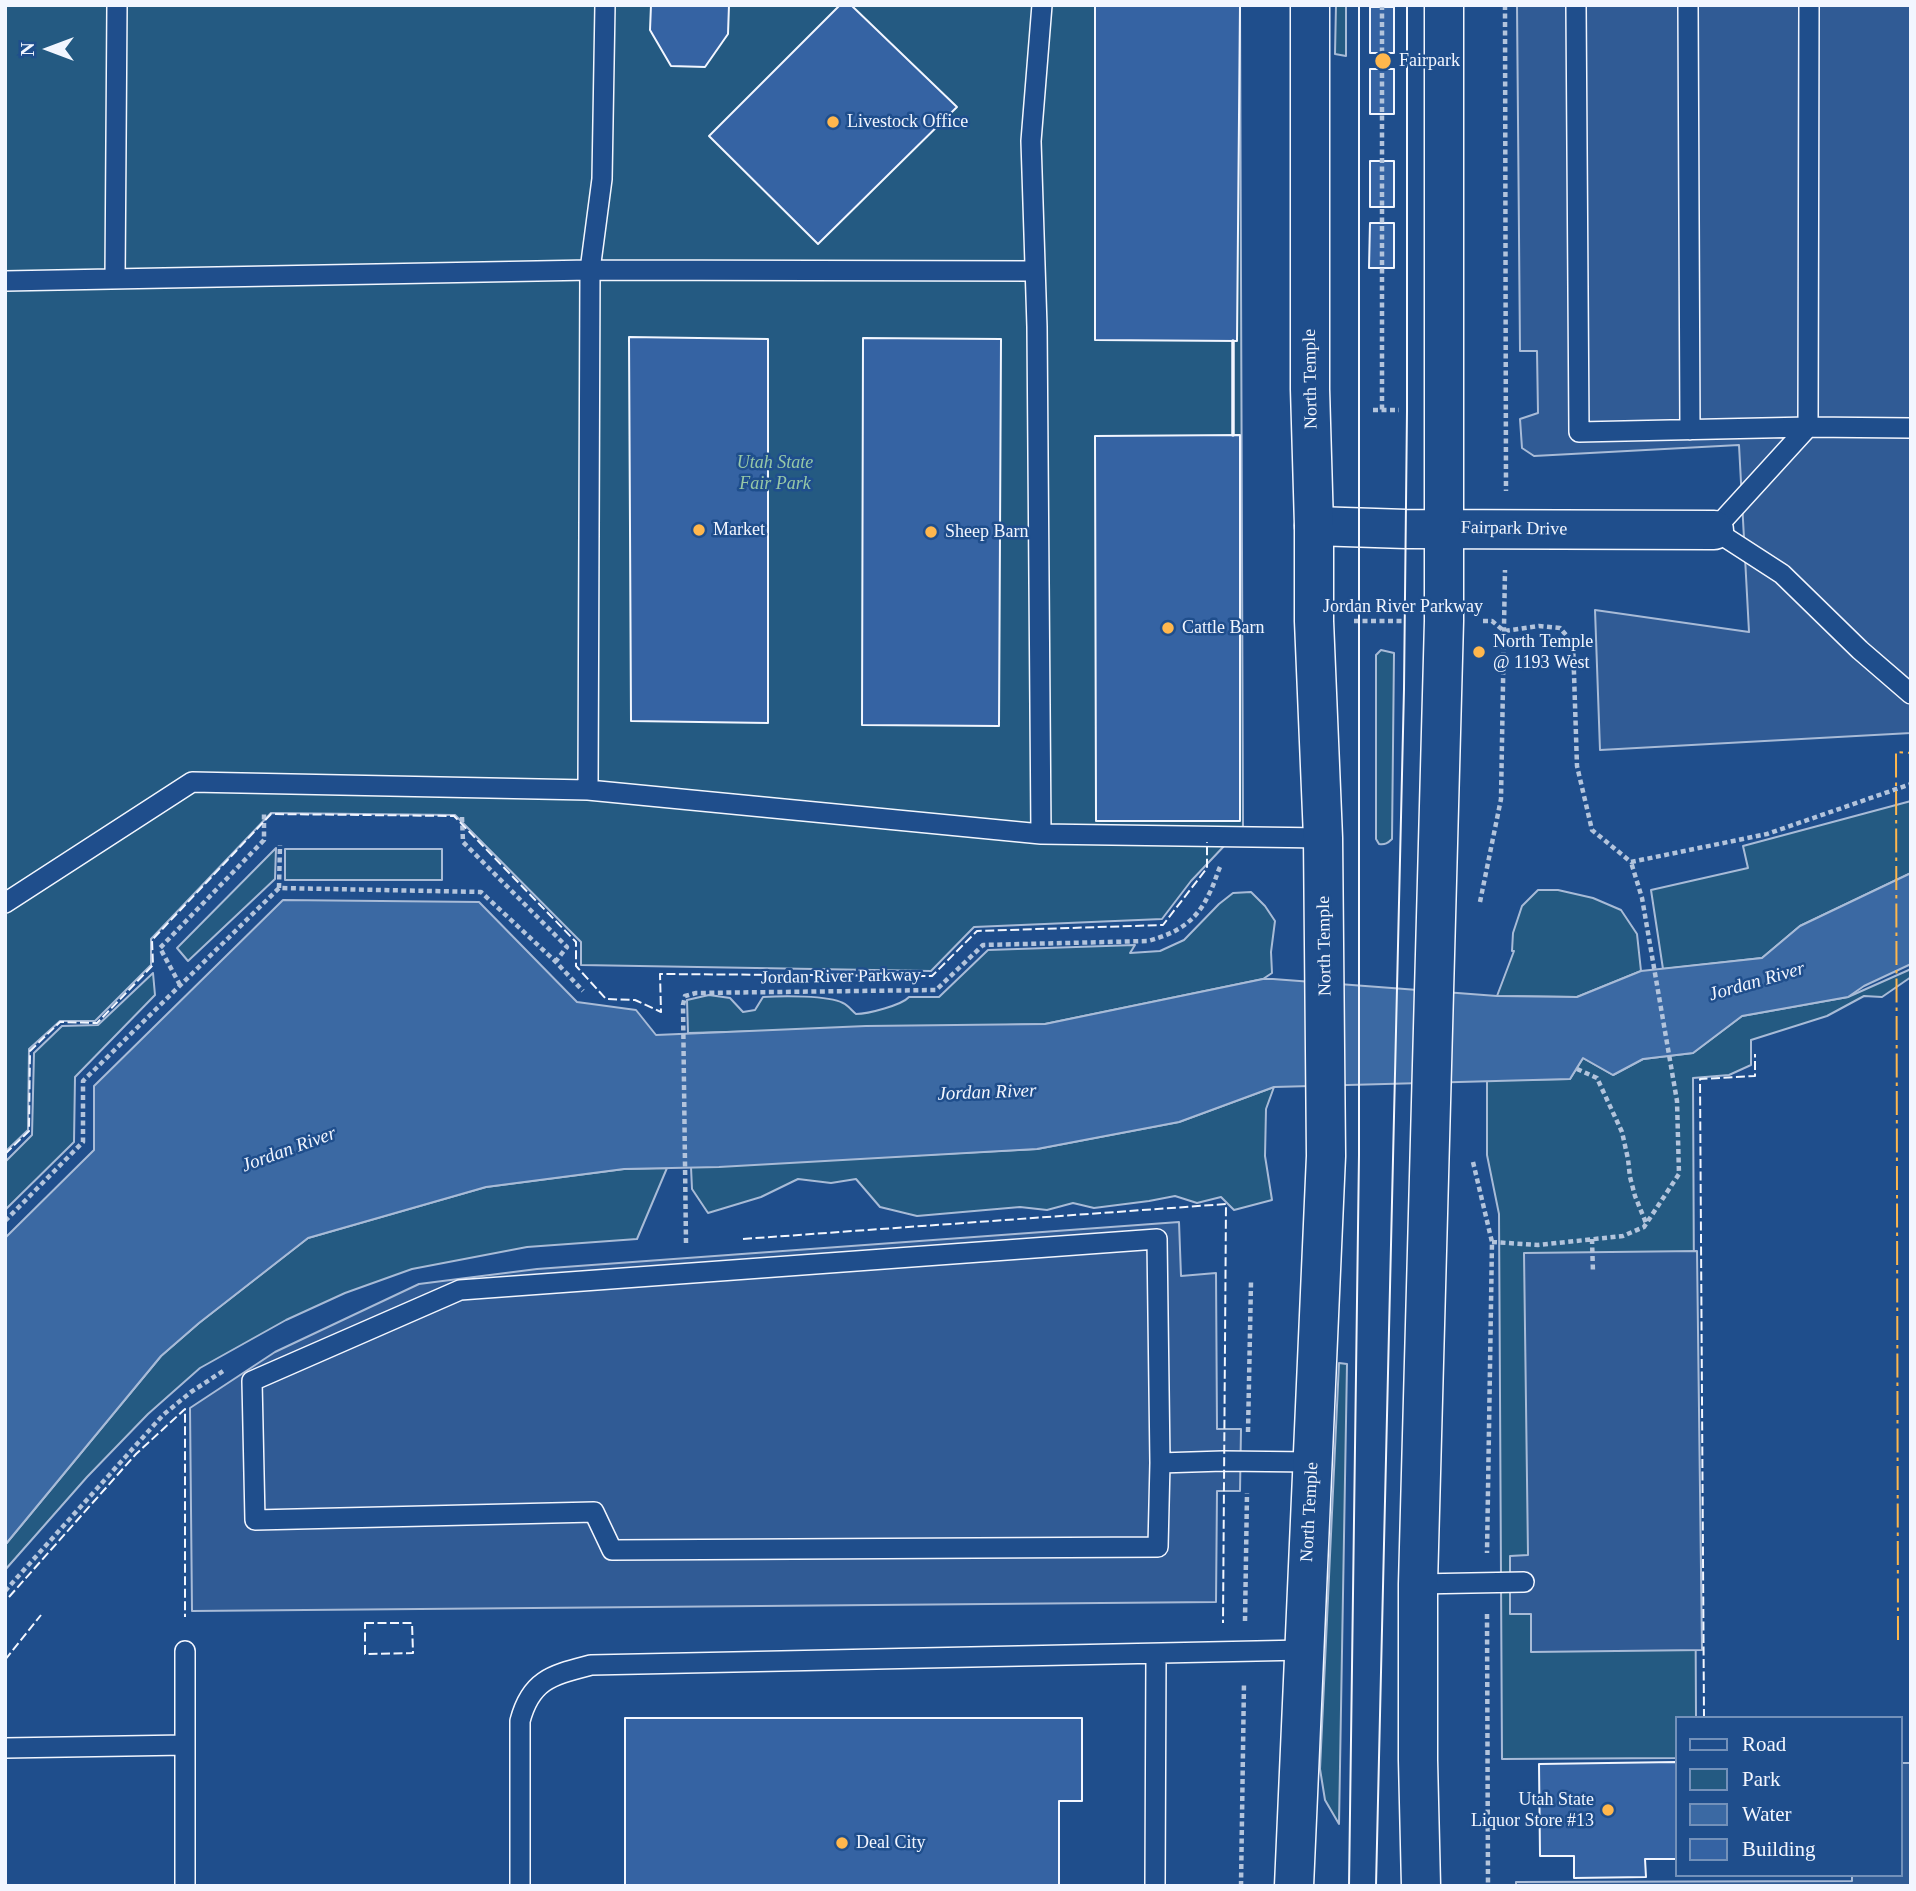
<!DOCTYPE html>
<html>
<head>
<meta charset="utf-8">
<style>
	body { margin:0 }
	#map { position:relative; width:1916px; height:1891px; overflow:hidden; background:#1f4e8c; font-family:"Times New Roman",serif }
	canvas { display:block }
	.frame { position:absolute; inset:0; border:7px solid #f2f6ff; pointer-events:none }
	.legend { position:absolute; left:1675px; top:1716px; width:228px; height:161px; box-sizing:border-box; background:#1f4e8c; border:2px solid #7391ba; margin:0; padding:9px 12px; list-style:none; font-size:21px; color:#f2f6ff }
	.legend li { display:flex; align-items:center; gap:14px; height:35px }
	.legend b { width:35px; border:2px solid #7391ba }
	.north { position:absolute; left:14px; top:14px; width:70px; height:70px; -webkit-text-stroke:5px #1f4e8c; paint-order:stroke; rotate:270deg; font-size:19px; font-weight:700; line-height:28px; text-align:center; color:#f2f6ff }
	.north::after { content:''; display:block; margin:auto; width:24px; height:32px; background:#f2f6ff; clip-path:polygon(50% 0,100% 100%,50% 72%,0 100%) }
</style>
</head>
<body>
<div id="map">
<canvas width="1916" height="1891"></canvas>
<div class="frame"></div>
<ul class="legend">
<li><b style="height:9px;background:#1f4e8c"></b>Road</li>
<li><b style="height:19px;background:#245a82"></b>Park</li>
<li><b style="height:19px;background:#3b69a3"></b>Water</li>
<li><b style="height:19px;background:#3563a3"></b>Building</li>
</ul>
<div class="north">N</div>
</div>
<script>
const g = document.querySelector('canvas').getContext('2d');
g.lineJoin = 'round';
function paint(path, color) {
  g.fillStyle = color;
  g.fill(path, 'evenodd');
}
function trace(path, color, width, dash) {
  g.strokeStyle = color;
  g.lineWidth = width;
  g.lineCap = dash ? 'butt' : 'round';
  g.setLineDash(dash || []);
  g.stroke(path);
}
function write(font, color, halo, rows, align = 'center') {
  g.font = font + ' "Times New Roman",serif';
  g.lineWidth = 5;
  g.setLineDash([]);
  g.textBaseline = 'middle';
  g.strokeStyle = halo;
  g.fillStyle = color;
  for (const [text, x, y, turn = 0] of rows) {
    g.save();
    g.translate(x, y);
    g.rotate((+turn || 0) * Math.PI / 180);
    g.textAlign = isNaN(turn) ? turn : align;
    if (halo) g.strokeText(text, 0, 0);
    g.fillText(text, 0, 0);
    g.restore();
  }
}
const green = new Path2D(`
	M5 5H1240L1243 826 1191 881 1162 919 974 927 931 971 581 965V942L455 815 271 813 151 939V965L95 1021H60L29 1049 28 1130 5 1152Z
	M1336 5H1346V56L1335 54Z
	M1381 650 1394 653 1392 839C1388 843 1385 845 1379 844L1376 839V655Z
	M1911 801V873L1800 926 1762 958 1663 969 1651 890 1748 868 1743 846Z
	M276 848 275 879 188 961 177 948Z
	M285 849H442V880H285Z
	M1538 890H1558L1593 898 1621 910 1637 934 1641 971 1577 997 1497 996 1514 951H1512L1513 933 1522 906Z
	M1251 892 1265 906 1275 921 1271 952 1272 973 1263 979 1045 1024 688 1033 687 1000 709 995 730 998 743 1012 755 1010 763 997C781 996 828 995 843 1003 848 1005 852 1011 856 1014 868 1014 902 1005 909 997H939L988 950 1135 945 1130 953 1160 951 1184 940 1219 904 1233 893Z
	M1911 969V977L1882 997 1864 996 1827 1016 1751 1040V1065L1729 1075 1693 1078 1696 1718H1676V1758L1502 1759 1499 1214 1487 1155V1080L1570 1079 1583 1058 1613 1075 1643 1059 1693 1053 1742 1016 1848 997Z
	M153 973 155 995 75 1077 74 1142 5 1210V1162L32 1135 34 1053 62 1026 98 1025Z
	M1274 1087 1266 1109 1265 1156 1272 1200 1234 1210 1221 1197 1197 1203 1175 1196 1149 1201 1094 1208 1073 1203 1047 1210 1020 1207 917 1216 880 1207 856 1179 831 1183 798 1179 761 1197 708 1213 692 1189 691 1167 1037 1149 1179 1122Z
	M667 1168 637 1239 527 1247 412 1269 345 1293 286 1320 200 1368 148 1414 87 1477 5 1570V1545L161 1356 199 1323 308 1238 486 1187 624 1169Z
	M1339 1363 1347 1364 1339 1824 1325 1800 1320 1769Z`);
paint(green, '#245a82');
trace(green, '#a8bbd7', 2);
const parking = new Path2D(`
	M1517 5H1911V733L1600 750 1595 610 1749 632 1739 445 1534 456 1522 448 1520 419 1538 413 1537 351H1520Z
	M1179 1222 1181 1276 1216 1273 1217 1429H1241L1240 1491H1217L1216 1602 192 1611 190 1408 275 1352 419 1284 537 1269Z
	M1697 1251 1702 1650 1531 1652V1614H1510V1556L1528 1555 1524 1253Z
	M1900 1763H1911V1886H1516V1882L1852 1881V1875H1900Z`);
paint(parking, '#305b95');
trace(parking, '#a8bbd7', 2);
const water = new Path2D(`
	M1911 873V964L1864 986 1848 997 1742 1016 1693 1053 1643 1059 1613 1075 1583 1058 1570 1079 1274 1087 1179 1122 1037 1149 719 1167 624 1169 486 1187 308 1238 199 1323 161 1356 5 1545V1238L94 1150V1086L283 900 479 902 577 1002 636 1010 656 1035 866 1026 1045 1024 1263 979H1273L1497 996 1577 997 1641 971 1762 958 1800 926Z`);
paint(water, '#3b69a3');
trace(water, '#a8bbd7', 2);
const building = new Path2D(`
	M651 5H729L728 34 705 67 671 66 650 30Z
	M840 5H851L957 107 818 244 709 136Z
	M1095 5H1240L1237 341 1095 340Z
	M1370 7H1394V53H1370Z
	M1370 69H1394V114H1370Z
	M1370 161H1394V207H1370Z
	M1370 223H1394V268H1369Z
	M629 337 768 339V723L631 721Z
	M863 338 1001 339 999 726 862 725Z
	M1240 435V821H1096L1095 436Z
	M625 1718H1082V1801H1059V1886H625Z
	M1676 1762V1859H1645L1646 1877 1574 1878V1856H1540L1539 1764Z`);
paint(building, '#3563a3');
trace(building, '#f2f6ff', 2);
const lane = new Path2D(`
	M605 5 602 179 590 270 1035 271
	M1576 5 1579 432 1808 427 1911 428
	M1688 5 1690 430
	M1809 5 1808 427 1714 530 1782 574 1860 650 1911 694
	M115 279 117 5
	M5 281 590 270 588 790
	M1041 834 1037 327 1031 141 1042 5
	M5 903 192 782 588 790 1041 834 1323 838
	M1157 1239 1160 1463 1158 1547 612 1550 594 1512 255 1520 252 1381 460 1290Z
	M1160 1463 1223 1461 1312 1462
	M1418 1584 1524 1582
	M185 1651V1886
	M5 1748 185 1745
	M520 1886V1721C531 1679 553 1675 591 1665L1304 1650
	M1155 1886 1156 1654`);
const street = new Path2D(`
	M1314 526 1406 529 1714 530`);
const secondary = new Path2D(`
	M1294 1886 1326 1156 1323 838 1314 621V526L1310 389V5
	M1421 1886 1418 1760V1584L1444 621V5`);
trace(lane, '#f2f6ff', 22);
trace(street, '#f2f6ff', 41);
trace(secondary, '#f2f6ff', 41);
trace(new Path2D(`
	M1382 5V410
	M1505 5 1506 491
	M1373 410H1399
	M1354 621H1404
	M1483 621H1492L1504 631 1539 626 1560 628 1573 643 1577 766 1592 830 1631 862 1767 834 1911 784
	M462 817 463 842 567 947 556 961
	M279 888 280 845
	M1480 902 1501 799 1505 570
	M180 985 160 948 264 840V813
	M1577 1069 1597 1078 1622 1132 1628 1159 1630 1177 1635 1196 1646 1223
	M1473 1162 1492 1242 1487 1553
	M5 1221 83 1142V1081L279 888 481 892 555 961 583 991
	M1592 1239 1593 1273
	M1492 1242 1538 1245 1623 1236 1644 1227 1679 1174 1677 1101 1642 898 1631 862
	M686 1243 683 1005 685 996 696 993 936 990 983 945 1148 941C1177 933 1196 922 1209 894 1214 885 1216 876 1220 867
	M1248 1432 1251 1282
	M5 1591 163 1415 191 1392 223 1371
	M1487 1614 1488 1886
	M1245 1621 1247 1493
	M1241 1886 1244 1682`), '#b3c4dc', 4.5, [5, 3.5]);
trace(lane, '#1f4e8c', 19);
trace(street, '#1f4e8c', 38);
trace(secondary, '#1f4e8c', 38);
trace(new Path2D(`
	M1349 1886 1359 1155V5
	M1376 1886 1404 689 1407 411V5`), '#f2f6ff', 2);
trace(new Path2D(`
	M5 1154 29 1131 30 1051 60 1022 97 1023 153 965 152 940 271 814 454 816 576 942V966L606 999 635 1000 661 1012 660 974 932 976 977 931 1163 925 1207 868V842
	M743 1239 1226 1204 1223 1623
	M9 1597 136 1454 185 1409V1617
	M365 1623H412L413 1653 365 1654Z
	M5 1660 41 1615
	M1704 1718 1700 1079 1755 1076V1054`), '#f2f6ff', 2, [9, 3.5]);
trace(new Path2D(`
	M1233 341V435`), '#f2f6ff', 3.5);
trace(new Path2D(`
	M1898 1640 1896 752 1911 753`), '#ffb74d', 2, [24, 5, 3.5, 5]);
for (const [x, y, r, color] of [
	[1383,61,9,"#ffb74d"],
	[833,122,7,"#ffb74d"],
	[699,530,7,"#ffb74d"],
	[931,532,7,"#ffb74d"],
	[1168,628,7,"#ffb74d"],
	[1479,652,7,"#ffb74d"],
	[1608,1810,7,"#ffb74d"],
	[842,1843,7,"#ffb74d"]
]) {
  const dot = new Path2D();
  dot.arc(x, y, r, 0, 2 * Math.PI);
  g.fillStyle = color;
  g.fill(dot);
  trace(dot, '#1f4e8c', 2.5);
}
write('18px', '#f2f6ff', '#1f4e8c', [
	["Fairpark",1399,61],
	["Livestock Office",847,122],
	["Market",713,530],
	["Sheep Barn",945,532],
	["Cattle Barn",1182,628],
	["North Temple",1493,642],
	["@ 1193 West",1493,663],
	["Utah State",1594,1800,"right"],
	["Liquor Store #13",1594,1821,"right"],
	["Deal City",856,1843]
], 'left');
write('18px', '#f2f6ff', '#1f4e8c', [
	["North Temple",1311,379,-91],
	["Fairpark Drive",1514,529,1],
	["Jordan River Parkway",1403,607],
	["North Temple",1325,946,-91],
	["Jordan River Parkway",841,977,-1],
	["North Temple",1310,1512,-87]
]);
write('italic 18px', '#97c8a6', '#1f4e8c', [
	["Utah State",775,463],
	["Fair Park",775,484]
]);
write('italic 19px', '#f2f6ff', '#1f4e8c', [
	["Jordan River",1757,982,-16],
	["Jordan River",987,1093,-2],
	["Jordan River",289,1150,-20]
]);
</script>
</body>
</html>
